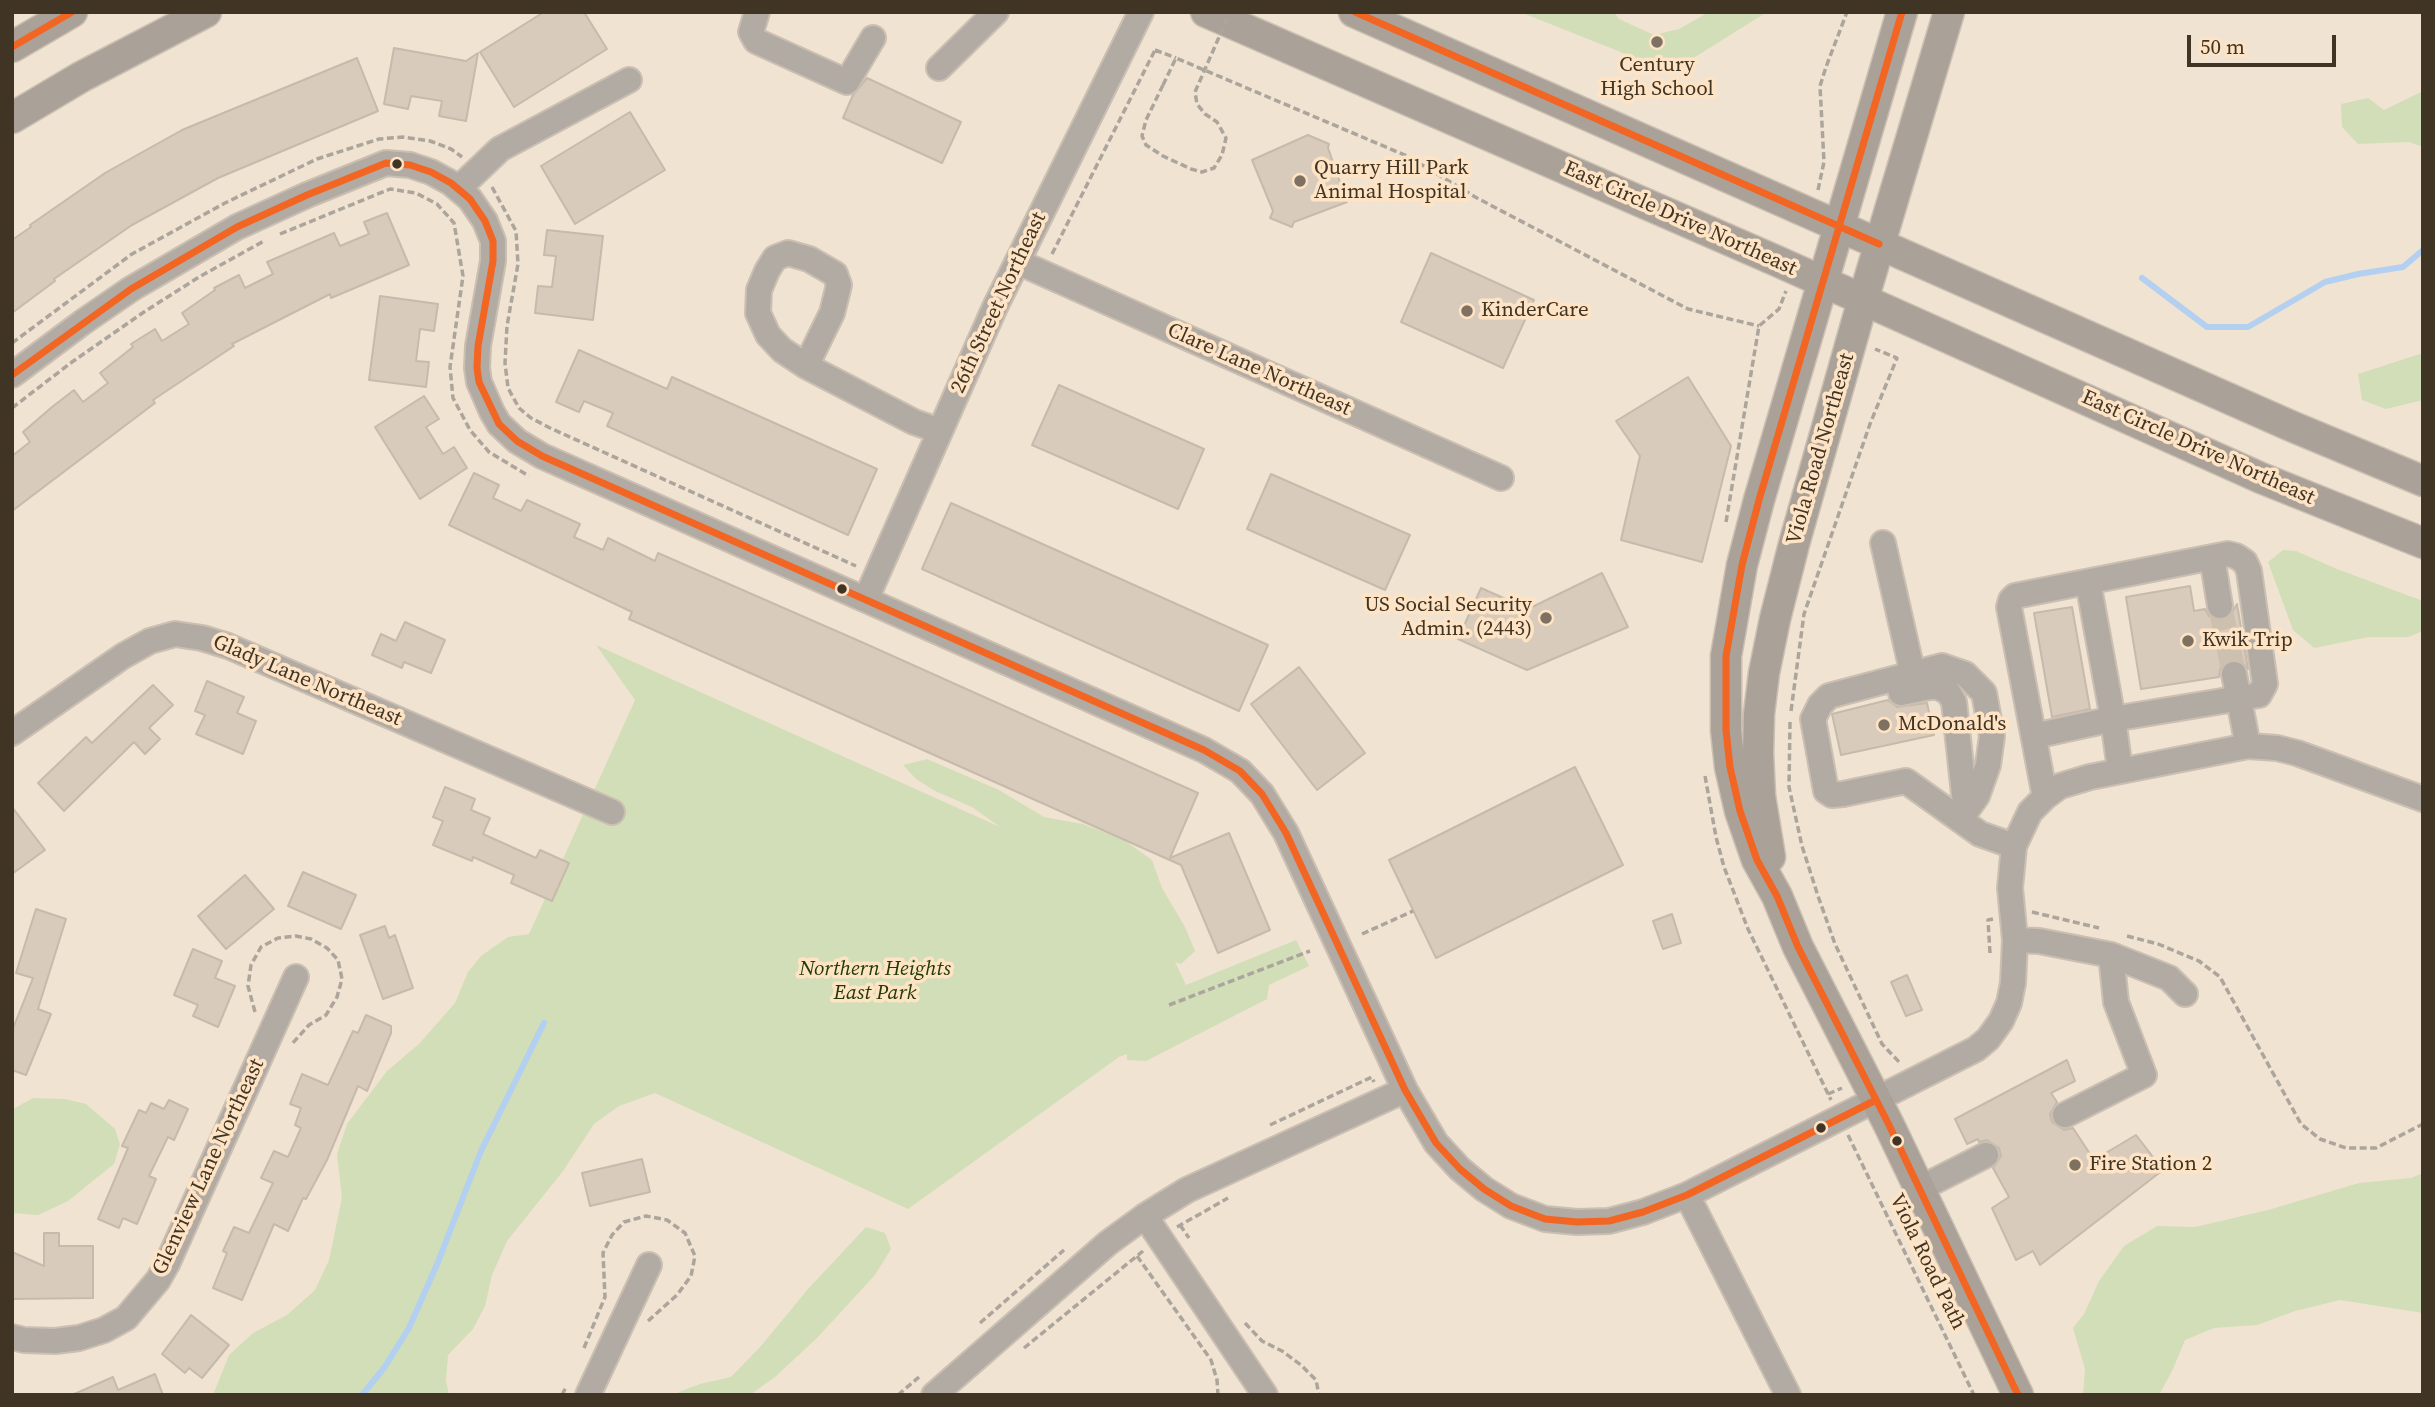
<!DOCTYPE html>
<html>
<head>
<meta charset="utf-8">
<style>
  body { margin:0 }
  #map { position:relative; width:2435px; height:1407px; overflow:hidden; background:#f1e3d2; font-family:"Source Serif 4",serif }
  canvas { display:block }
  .frame { position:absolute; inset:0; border:14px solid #403424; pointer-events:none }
  .scale { position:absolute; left:2187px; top:35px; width:149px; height:32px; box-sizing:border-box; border:4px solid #403424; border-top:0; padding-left:9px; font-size:21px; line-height:24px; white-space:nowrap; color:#403424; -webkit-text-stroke:5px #fee4c5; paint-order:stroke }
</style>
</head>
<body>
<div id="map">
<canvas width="2435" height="1407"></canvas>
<div class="frame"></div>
<div class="scale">50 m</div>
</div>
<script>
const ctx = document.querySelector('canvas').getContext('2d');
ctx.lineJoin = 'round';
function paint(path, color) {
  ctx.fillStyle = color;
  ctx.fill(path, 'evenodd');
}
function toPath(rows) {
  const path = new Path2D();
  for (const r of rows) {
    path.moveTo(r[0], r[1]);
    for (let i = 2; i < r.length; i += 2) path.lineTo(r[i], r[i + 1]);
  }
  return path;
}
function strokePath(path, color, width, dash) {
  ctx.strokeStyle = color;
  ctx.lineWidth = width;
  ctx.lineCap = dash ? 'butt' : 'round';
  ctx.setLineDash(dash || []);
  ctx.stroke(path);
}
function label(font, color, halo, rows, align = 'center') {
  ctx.font = font + ' "Source Serif 4",serif';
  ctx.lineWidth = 7;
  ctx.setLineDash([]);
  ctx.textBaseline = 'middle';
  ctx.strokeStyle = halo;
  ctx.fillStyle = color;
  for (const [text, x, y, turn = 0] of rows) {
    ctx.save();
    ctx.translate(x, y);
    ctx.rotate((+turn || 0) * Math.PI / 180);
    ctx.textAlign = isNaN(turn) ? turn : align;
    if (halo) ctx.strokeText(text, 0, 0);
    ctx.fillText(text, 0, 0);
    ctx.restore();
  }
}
paint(toPath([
  [1520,12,1614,12,1619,19,1654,35,1679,29,1709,12,1767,12,1671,72],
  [2423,91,2423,147,2409,142,2358,144,2342,127,2341,104,2368,98,2384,110],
  [2423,353,2423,400,2386,409,2362,400,2358,374],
  [2283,550,2296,551,2337,569,2423,601,2423,631,2408,637,2369,637,2314,648,2293,630,2268,562],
  [596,645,1000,827,972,807,935,791,916,779,903,765,927,759,999,790,1044,817,1083,824,1124,840,1152,860,1162,888,1185,927,1195,951,1181,964,1175,962,1186,985,1296,940,1309,966,1269,985,1267,999,1146,1061,1127,1060,1127,1054,1119,1057,908,1209,655,1093,619,1106,594,1124,563,1171,507,1241,492,1275,485,1306,473,1329,448,1355,446,1381,449,1395,213,1395,229,1355,253,1333,287,1315,315,1290,329,1260,342,1198,337,1154,347,1124,387,1071,419,1044,455,1003,468,972,481,956,508,937,529,934,635,700],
  [33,1098,65,1099,86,1104,115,1129,120,1144,114,1164,68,1201,38,1215,12,1213,12,1113,13,1109],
  [2423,1173,2423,1313,2340,1300,2295,1311,2257,1325,2214,1328,2185,1340,2173,1369,2159,1395,2083,1395,2085,1369,2073,1328,2084,1314,2099,1281,2124,1246,2157,1226,2195,1227,2268,1210,2359,1183,2411,1178],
  [866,1227,885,1233,891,1249,875,1275,816,1339,775,1377,750,1395,679,1395,679,1392,700,1384,731,1377,761,1346,808,1289]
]), '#d2deb7');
strokePath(toPath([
  [2142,278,2207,327,2248,327,2325,282,2358,274,2403,267,2423,250],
  [362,1395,384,1368,409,1328,438,1262,481,1151,544,1023]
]), '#b3d0f1', 6);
const building = toPath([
  [544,12,584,12,607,49,514,107,480,52,544,12],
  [394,48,466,61,478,53,466,121,439,116,442,101,411,96,408,109,384,104,394,48],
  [357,58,378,111,218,178,132,225,54,279,55,281,12,313,12,240,31,227,30,225,105,173,182,130,357,58],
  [867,78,961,122,942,163,843,118,853,95,867,78],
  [630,112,665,170,575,224,541,166,630,112],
  [1308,135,1329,144,1328,148,1347,202,1294,222,1292,227,1270,218,1273,211,1252,160,1308,135],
  [387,213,409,265,331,298,330,294,232,344,234,346,153,400,155,403,12,511,12,456,30,442,23,432,52,407,74,390,83,402,108,383,100,373,133,347,131,344,155,329,162,341,189,324,182,313,215,290,214,288,239,275,245,288,273,274,267,262,334,233,340,246,369,234,364,222,387,213],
  [547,230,603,236,593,320,535,313,538,286,552,287,556,256,544,255,547,230],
  [1431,253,1534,300,1503,368,1401,322,1431,253],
  [380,296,438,304,434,331,420,329,416,361,429,362,426,387,369,380,380,296],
  [579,350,667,389,672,377,877,469,848,535,607,426,613,413,584,401,579,412,556,402,579,350],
  [1688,377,1731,446,1702,562,1621,540,1640,456,1616,421,1688,377],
  [1059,385,1204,449,1178,509,1032,445,1059,385],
  [424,396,439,419,426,427,443,454,454,447,467,468,420,499,375,427,424,396],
  [474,473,499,485,493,498,521,511,527,500,580,524,574,537,603,550,608,538,655,561,658,553,866,644,1198,793,1170,858,1229,833,1270,930,1218,953,1181,865,629,619,632,612,449,525,474,473],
  [1271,474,1410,535,1385,590,1247,529,1271,474],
  [951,503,1268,645,1239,711,922,569,951,503],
  [1602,573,1628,627,1527,670,1458,639,1481,588,1528,609,1602,573],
  [2190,586,2194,611,2205,609,2209,616,2215,620,2229,618,2237,604,2248,669,2239,660,2231,660,2220,669,2219,677,2141,689,2126,597,2190,586],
  [2072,607,2090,709,2052,717,2034,613,2072,607],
  [405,622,445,640,431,673,404,662,402,668,372,655,381,634,396,641,405,622],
  [1299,667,1365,753,1317,790,1251,704,1299,667],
  [207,681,244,697,237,713,256,721,243,754,196,734,205,715,195,711,207,681],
  [153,685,173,705,149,728,160,739,145,754,134,742,64,811,38,783,86,737,92,743,153,685],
  [1888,700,1897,707,1927,703,1934,735,1841,755,1832,714,1888,700],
  [1575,767,1623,865,1436,958,1389,860,1575,767],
  [445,787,475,799,471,810,490,818,483,834,536,858,540,850,569,863,552,901,511,883,514,875,473,857,472,861,433,845,443,821,433,817,445,787],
  [12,807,45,850,12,874,12,807],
  [303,872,356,895,341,929,288,906,303,872],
  [245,875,274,909,226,949,198,916,245,875],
  [36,909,66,919,38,1009,51,1014,26,1075,12,1070,12,1031,33,978,16,973,36,909],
  [1672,914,1681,943,1663,949,1653,921,1672,914],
  [385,926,389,938,395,935,413,988,383,999,360,935,385,926],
  [193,949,222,961,215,978,235,986,218,1027,193,1016,198,1005,174,995,193,949],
  [1907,975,1922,1010,1906,1016,1891,982,1907,975],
  [366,1015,391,1026,391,1033,367,1091,358,1086,327,1160,306,1199,303,1198,288,1231,274,1224,242,1300,213,1288,227,1253,223,1251,234,1227,249,1233,273,1183,261,1178,274,1151,288,1157,301,1128,295,1125,301,1108,290,1104,302,1074,328,1085,353,1031,358,1033,366,1015],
  [2067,1060,2075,1081,2051,1093,2057,1102,2050,1114,2052,1122,2064,1130,2073,1128,2094,1160,2136,1135,2163,1170,2040,1265,2033,1251,2016,1260,1992,1208,2009,1197,1993,1168,2001,1156,1999,1148,1987,1140,1979,1142,1978,1139,1967,1144,1955,1119,2067,1060],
  [169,1100,188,1109,174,1140,168,1137,149,1176,156,1179,137,1224,123,1218,119,1228,98,1219,128,1148,122,1146,139,1110,146,1113,151,1103,164,1109,169,1100],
  [642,1159,650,1192,590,1206,582,1173,642,1159],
  [44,1233,59,1233,59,1246,93,1246,93,1298,12,1299,12,1252,44,1266,44,1233],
  [191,1315,229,1345,202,1378,189,1368,185,1373,162,1354,191,1315],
  [155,1374,163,1395,72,1395,113,1377,118,1390,155,1374]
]);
paint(building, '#d8cbbc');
strokePath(building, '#c6baab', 2);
strokePath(toPath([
  [2220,606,2234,674]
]), '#cec0af', 24, [24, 12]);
const minor = toPath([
  [757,12,751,32,756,41,847,82,873,38],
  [939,68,996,12],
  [458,189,500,149,629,80],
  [1018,262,1501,478],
  [806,366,832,313,839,285,835,274,809,259,788,253,775,258,767,271,759,290,758,313,768,335,782,350,806,366,914,422,940,431],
  [12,375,83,322,131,289,237,227,307,195,386,163,410,165,431,172,451,183,470,199,485,221,493,241,493,261,478,346,477,368,479,382,492,412,499,424,517,441,542,456,1204,750,1240,771,1262,794,1286,833,1405,1090,1436,1143,1460,1169,1484,1189,1511,1206,1545,1219,1577,1222,1609,1221,1643,1212,1687,1195,1976,1049,1988,1039,2001,1021,2009,1003,2013,983,2015,940,2010,888,2014,846,2030,812,2045,797,2060,786,2090,777,2248,746,2277,748,2297,753,2423,799],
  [1883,543,1913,675],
  [2212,557,2220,606],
  [2088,582,2113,719,2120,770],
  [866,599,995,307,1141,12],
  [2234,674,2248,746],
  [1901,693,1929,687,1939,687,1949,693,1954,702,1966,812],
  [12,733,123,656,150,641,175,634,202,638,228,646,612,812],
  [2034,736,2113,719,2259,695,2265,684,2249,571,2245,562,2236,556,2228,554,2015,596,2011,600,2009,607,2045,797],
  [1960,820,1977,796,1988,765,1992,736,1984,693,1965,674,1942,666,1829,696,1820,705,1813,719,1826,791,1832,795,1843,794,1906,781,1980,834,2014,846],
  [2015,940,2039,941,2111,955,2169,978,2185,994],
  [2065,1115,2144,1075,2116,1002,2111,955],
  [1919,1189,1986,1155],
  [1687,1195,1788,1395],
  [1145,1216,1265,1395],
  [12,1337,24,1340,55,1341,79,1338,104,1330,126,1318,158,1280,167,1264,296,977],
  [588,1395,649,1265],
  [934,1395,1108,1243,1145,1216,1187,1190,1405,1090]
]);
const major = toPath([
  [1206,12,1779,262,2261,478,2423,543],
  [1354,12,2291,426,2423,481],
  [1902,12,1759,500,1742,565,1726,656,1726,730,1730,767,1740,811,1757,860,1777,896,1798,947,1889,1125,2018,1395],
  [12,47,72,12],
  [12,118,81,77,206,12],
  [1770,857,1760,796,1758,753,1759,714,1764,673,1775,619,1794,544,1863,300,1949,12]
]);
strokePath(minor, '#cbbfb2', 28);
strokePath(major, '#cbbfb2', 33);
strokePath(toPath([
  [1155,50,1176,58],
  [1163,85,1176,58,1407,156,1477,198,1688,309,1759,326],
  [492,187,516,231,518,264,507,326,505,363,508,388,519,408,531,418,550,428,856,566],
  [1818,190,1824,162,1820,86,1826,67,1847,12],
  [280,234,390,189,416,193,437,204,454,223,463,276,450,367,453,398,470,430,489,452,529,476],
  [1052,254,1155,50],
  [12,343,132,254,225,203,317,159,379,139,403,137,430,141,451,149,462,157],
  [12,408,72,362,144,312,199,277,264,241],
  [1726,522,1759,326,1779,309,1786,291],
  [1791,711,1804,614,1870,424,1897,358,1875,349],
  [1790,722,1789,787,1802,846,1818,896,1835,944,1882,1044,1900,1063],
  [1705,776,1716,837,1724,867,1748,929,1831,1100],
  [2032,912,2099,928],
  [1362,934,1413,911],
  [2127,936,2158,944,2199,961,2220,977,2301,1124,2320,1139,2346,1148,2376,1148,2423,1124],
  [1990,953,1988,920,1993,919],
  [1169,1005,1310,951],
  [255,1012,248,986,251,965,261,947,278,938,296,936,311,939,327,948,338,960,342,979,337,997,326,1015,309,1025,291,1045],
  [1828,1094,1842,1088],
  [1270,1125,1372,1077,1374,1082],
  [1848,1135,1974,1395],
  [1180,1225,1189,1238],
  [1177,1227,1228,1198],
  [1137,1256,1211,1360,1217,1380,1218,1395],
  [980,1323,1064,1250],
  [1245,1323,1262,1341,1282,1351,1301,1365,1316,1380,1319,1395],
  [584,1348,605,1297,603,1253,612,1235,624,1222,646,1216,667,1220,685,1233,695,1256,691,1276,677,1295,648,1321],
  [1024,1348,1143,1251],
  [562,1395,566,1387],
  [898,1395,919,1377]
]), '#aca59c', 3.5, [7, 3.5]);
strokePath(minor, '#b1aba4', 24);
strokePath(major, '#aaa298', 30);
strokePath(toPath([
  [1163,85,1146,120,1142,136,1146,145,1163,156,1191,169,1202,172,1214,168,1222,155,1226,138,1217,122,1205,114,1197,104,1195,92,1230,12]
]), '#aca59c', 3.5, [7, 3.5]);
strokePath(toPath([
  [1355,12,1879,244],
  [1902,12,1759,500,1742,565,1726,656,1726,730,1730,767,1740,811,1757,860,1777,896,1798,947,1889,1125,2018,1395],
  [12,47,72,12],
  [12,375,131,289,237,227,307,195,386,163,410,165,431,172,451,183,470,199,485,221,493,241,493,261,478,346,477,368,479,382,499,424,517,441,542,456,1204,750,1240,771,1262,794,1286,833,1405,1090,1436,1143,1460,1169,1484,1189,1511,1206,1545,1219,1577,1222,1609,1221,1643,1212,1687,1195,1876,1100]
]), '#f26522', 7);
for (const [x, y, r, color] of [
  [1657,42,7,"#7e7161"],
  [397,164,6,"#403424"],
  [1300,181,7,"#7e7161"],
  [1467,311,7,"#7e7161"],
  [842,589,6,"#403424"],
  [1546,618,7,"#7e7161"],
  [2188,641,7,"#7e7161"],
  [1884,725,7,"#7e7161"],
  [1821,1128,6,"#403424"],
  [1897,1141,6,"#403424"],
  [2075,1165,7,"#7e7161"]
]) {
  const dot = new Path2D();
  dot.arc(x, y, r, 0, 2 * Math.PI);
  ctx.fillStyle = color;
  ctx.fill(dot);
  strokePath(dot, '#fee4c5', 2.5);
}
label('21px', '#403424', '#fee4c5', [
  ["Century",1657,66,"center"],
  ["High School",1657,90,"center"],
  ["Quarry Hill Park",1314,169],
  ["Animal Hospital",1314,193],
  ["KinderCare",1481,311],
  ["US Social Security",1532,606,"right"],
  ["Admin. (2443)",1532,630,"right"],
  ["Kwik Trip",2202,641],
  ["McDonald's",1898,725],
  ["Fire Station 2",2089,1165]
], 'left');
label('21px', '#403424', '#fee4c5', [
  ["East Circle Drive Northeast",1680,219,24],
  ["26th Street Northeast",999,303,-65],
  ["Clare Lane Northeast",1259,370,24],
  ["East Circle Drive Northeast",2198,448,24],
  ["Viola Road Northeast",1821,449,-74],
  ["Glady Lane Northeast",307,681,23],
  ["Glenview Lane Northeast",209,1167,-65],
  ["Viola Road Path",1927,1262,64]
]);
label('italic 21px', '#213b02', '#fee4c5', [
  ["Northern Heights",875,970],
  ["East Park",875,994]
]);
</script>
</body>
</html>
